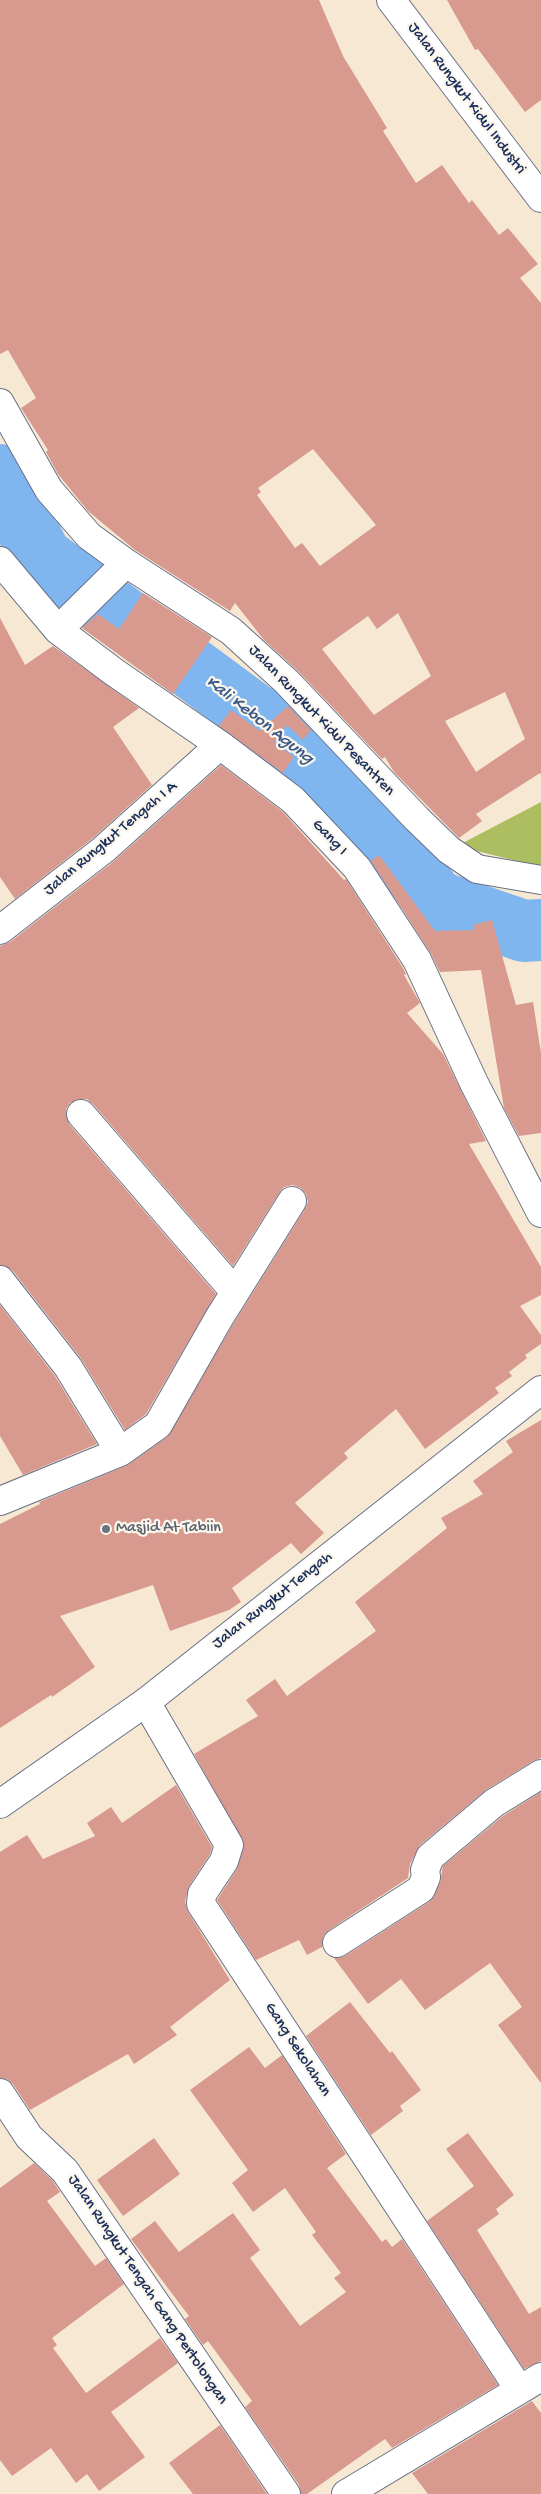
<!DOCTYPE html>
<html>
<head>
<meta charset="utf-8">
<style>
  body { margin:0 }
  canvas { display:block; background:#f6e8d2 }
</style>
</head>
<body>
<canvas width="541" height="2494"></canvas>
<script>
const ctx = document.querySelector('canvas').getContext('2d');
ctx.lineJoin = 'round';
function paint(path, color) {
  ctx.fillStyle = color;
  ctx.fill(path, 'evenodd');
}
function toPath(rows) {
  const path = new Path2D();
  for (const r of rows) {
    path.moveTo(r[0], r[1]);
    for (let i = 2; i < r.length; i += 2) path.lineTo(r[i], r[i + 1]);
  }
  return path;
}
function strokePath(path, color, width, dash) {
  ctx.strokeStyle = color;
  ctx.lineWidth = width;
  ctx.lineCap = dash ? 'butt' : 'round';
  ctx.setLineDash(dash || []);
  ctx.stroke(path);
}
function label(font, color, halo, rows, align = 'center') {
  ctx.font = font + ' "Gochi Hand",sans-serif';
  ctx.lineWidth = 4.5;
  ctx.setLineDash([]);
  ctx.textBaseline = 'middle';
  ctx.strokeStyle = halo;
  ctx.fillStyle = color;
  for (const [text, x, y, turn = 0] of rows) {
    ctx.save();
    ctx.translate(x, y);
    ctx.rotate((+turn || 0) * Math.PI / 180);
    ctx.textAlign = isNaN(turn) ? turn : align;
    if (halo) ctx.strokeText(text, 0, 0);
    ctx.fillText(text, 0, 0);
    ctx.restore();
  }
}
paint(toPath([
  [541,802,541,867,457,846]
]), '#adbe61');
strokePath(toPath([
  [0,475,41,557,270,726,361,805,436,901,524,931,541,930]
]), '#80b6ef', 62);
paint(toPath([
  [0,0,319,0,343,56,387,128,383,131,416,183,442,165,469,203,472,200,499,235,508,228,538,264,520,278,541,303,541,775,540,773,476,814,482,821,459,838,394,772,385,757,382,759,298,671,264,640,235,603,230,611,135,550,88,511,58,474,46,452,48,450,21,408,36,398,8,350,0,354],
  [313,449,376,525,320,566,302,543,295,548,257,495,261,492,258,488],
  [398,613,431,676,374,715,322,649,368,616,377,629],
  [505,692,525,739,476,772,445,721],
  [447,0,541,0,541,100,525,112,478,49,475,50],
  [143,593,212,637,173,694,82,628,98,614,119,629],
  [0,618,25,665,53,646,139,708,113,727,152,785,93,838,15,899,0,877],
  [288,706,311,730,303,740,287,725,274,742,294,757,283,773,219,726,231,710,260,731],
  [221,765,283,812,344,880,346,879,403,968,406,974,404,975,420,1003,407,1013,443,1054,486,1141,469,1144,541,1267,541,1295,520,1306,541,1335,541,1344,525,1355,527,1358,509,1372,512,1376,495,1388,499,1393,425,1449,396,1409,344,1453,348,1458,295,1503,324,1533,301,1554,291,1543,232,1588,241,1602,229,1610,170,1631,153,1585,60,1616,95,1667,52,1697,51,1695,0,1728,0,1524,40,1504,39,1502,126,1466,167,1437,232,1326,305,1209,308,1202,306,1194,301,1188,293,1185,284,1187,279,1193,233,1266,93,1104,87,1099,79,1099,70,1103,66,1109,66,1116,69,1124,216,1294,146,1414,125,1430,80,1357,12,1270,0,1265,0,946,10,942,113,862],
  [379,855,435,931,474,930,473,925,492,920,516,1005,533,1002,541,1053,541,1133,519,1136,504,1108,481,970,440,972,430,952,371,861],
  [0,1305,55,1376,97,1444,23,1475,0,1436],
  [541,1420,541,1758,533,1761,486,1790,420,1845,410,1864,408,1878,329,1930,323,1936,322,1947,307,1955,299,1940,256,1960,217,1900,237,1869,244,1843,194,1754,258,1716,246,1700,275,1679,287,1696,376,1631,355,1602,447,1528,441,1518,483,1494,473,1481,513,1452,506,1441],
  [176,1785,212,1847,210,1854,189,1886,185,1902,188,1912,230,1980,170,2027,177,2035,134,2064,128,2054,30,2110,13,2084,7,2079,0,2078,0,1852,27,1835,43,1859,95,1836,87,1823,111,1807,122,1823],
  [541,1792,541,2083,498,2025,522,2007,490,1963,425,2010,401,1979,368,2004,334,1958,345,1956,429,1902,440,1883,443,1866,503,1816],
  [350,2002,390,2053,392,2051,421,2090,400,2106,403,2111,371,2135,306,2036],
  [249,2047,265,2068,282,2055,346,2154,327,2168,382,2242,386,2239,392,2247,402,2239,498,2385,392,2448,385,2439,307,2494,301,2494,299,2485,245,2407,252,2401,208,2341,203,2345,185,2319,189,2316,131,2239,155,2221,179,2252,233,2213,260,2250,250,2258,300,2326,346,2292,334,2278,341,2273,312,2235,316,2232,285,2188,253,2212,232,2183,248,2170,190,2090],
  [468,2133,514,2195,496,2209,499,2214,477,2230,529,2314,541,2307,541,2361,524,2369,427,2221,474,2186,446,2149],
  [154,2138,180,2174,123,2216,97,2180],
  [34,2163,53,2181,60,2192,47,2201,95,2266,106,2258,124,2284,52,2338,57,2345,53,2348,86,2393,160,2338,178,2363,111,2412,145,2457,99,2491,87,2474,76,2483,51,2448,12,2476,0,2460,0,2188],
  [532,2401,541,2413,541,2494,428,2494,412,2473],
  [220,2425,267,2494,193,2494,169,2463]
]), '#d8998f');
const minor = toPath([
  [0,403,49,490,89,536,126,563,231,631,287,682,417,819,449,850,477,869,541,880],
  [0,561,58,630,114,672,220,745,293,800,357,868,417,960,474,1083,541,1213],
  [58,630,126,563],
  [0,930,103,850,220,745],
  [81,1114,235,1292],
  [0,1280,68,1367,120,1452],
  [0,1501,120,1452,158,1425,219,1318,292,1201],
  [146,1702,229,1845,224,1861,202,1894,201,1904,519,2389],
  [337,1943,421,1889,426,1877,425,1870,430,1857,494,1803,541,1774],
  [0,2093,29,2137,65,2171,286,2494],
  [346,2494,541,2377]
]);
const major = toPath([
  [391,0,541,198],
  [0,1804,146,1702,541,1390]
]);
strokePath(minor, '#687087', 30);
strokePath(major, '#687087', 30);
strokePath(minor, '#fff', 28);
strokePath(major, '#fff', 28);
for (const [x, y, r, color] of [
  [106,1529,5,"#6b7280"]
]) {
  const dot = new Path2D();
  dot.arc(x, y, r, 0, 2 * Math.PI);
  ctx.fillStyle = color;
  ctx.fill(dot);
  strokePath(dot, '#fbf7ec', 2);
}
label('16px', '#1b2f5e', '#fbf7ec', [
  ["Jalan Rungkut Kidul Industri",466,99,53],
  ["Jalan Rungkut Kidul Pesantren",321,721,46],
  ["Gang I",329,838,46],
  ["Jalan Rungkut Tengah I A",111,839,-40],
  ["Jalan Rungkut Tengah",273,1601,-38],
  ["Gang Sekolahan",297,2050,57],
  ["Jalan Rungkut Tengah Gang Pertolongan",147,2290,56]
]);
label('16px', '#5b616d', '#fbf7ec', [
  ["Masjid At Tabiin",116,1529]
], 'left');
label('italic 18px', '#39588a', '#fbf7ec', [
  ["Kali Kebon Agung",259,721,38]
]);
</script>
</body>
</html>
